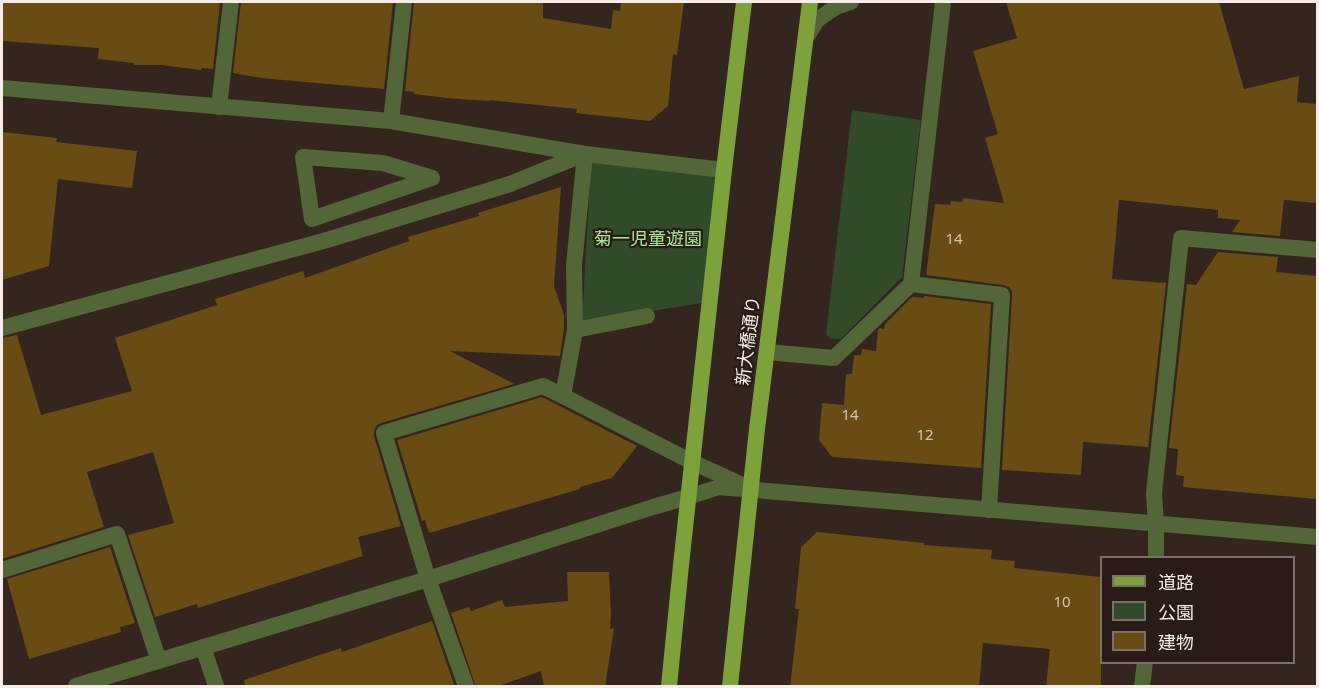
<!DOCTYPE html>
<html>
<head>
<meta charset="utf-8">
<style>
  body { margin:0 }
  #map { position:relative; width:1319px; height:688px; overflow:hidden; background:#34251f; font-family:"Noto Sans","Noto Sans JP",sans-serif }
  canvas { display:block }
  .frame { position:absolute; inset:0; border:3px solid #f6ece8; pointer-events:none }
  .legend { position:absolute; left:1100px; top:556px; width:195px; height:108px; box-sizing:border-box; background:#291b16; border:2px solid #7b6f6a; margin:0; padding:8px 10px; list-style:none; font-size:18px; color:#f6ece8 }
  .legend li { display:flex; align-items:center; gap:12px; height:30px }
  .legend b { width:30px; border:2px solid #7b6f6a }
</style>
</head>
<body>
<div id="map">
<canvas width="1319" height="688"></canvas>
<div class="frame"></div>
<ul class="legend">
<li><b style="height:8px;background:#7da23c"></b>道路</li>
<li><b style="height:16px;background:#314a2a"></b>公園</li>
<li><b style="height:16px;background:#694c14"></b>建物</li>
</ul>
</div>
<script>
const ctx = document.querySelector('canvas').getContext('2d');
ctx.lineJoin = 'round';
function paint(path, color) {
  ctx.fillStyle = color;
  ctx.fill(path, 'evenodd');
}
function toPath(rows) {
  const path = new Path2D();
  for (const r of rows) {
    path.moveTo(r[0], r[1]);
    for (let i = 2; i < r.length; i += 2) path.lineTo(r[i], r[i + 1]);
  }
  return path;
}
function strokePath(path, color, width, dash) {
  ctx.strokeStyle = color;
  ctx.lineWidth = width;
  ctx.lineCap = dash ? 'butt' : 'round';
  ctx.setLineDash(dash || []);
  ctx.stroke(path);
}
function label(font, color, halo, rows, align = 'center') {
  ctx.font = font + ' "Noto Sans","Noto Sans JP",sans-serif';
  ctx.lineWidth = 4.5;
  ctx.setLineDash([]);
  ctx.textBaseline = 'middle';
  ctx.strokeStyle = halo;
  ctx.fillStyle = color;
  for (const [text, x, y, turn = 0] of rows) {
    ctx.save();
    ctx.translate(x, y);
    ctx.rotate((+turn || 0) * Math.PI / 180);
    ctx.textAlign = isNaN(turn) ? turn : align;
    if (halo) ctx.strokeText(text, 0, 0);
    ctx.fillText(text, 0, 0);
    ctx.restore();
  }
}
paint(toPath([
  [852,110,921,120,902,277,841,339,831,339,826,334],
  [591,162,716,176,702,303,582,322]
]), '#314a2a');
paint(toPath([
  [2,2,220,2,213,69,202,68,201,70,161,65,134,65,134,63,98,59,99,48,2,41],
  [241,2,393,2,384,89,261,78,233,73],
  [414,2,543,2,543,18,611,29,613,10,620,11,621,2,684,2,677,55,673,54,668,106,650,121,576,113,577,109,489,100,489,101,446,98,414,94,414,92,405,91],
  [1006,2,1219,2,1244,89,1299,76,1297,102,1317,104,1317,203,1284,200,1280,236,1232,232,1240,220,1218,218,1218,210,1119,200,1112,279,1166,283,1148,447,1083,442,1081,475,1002,470,1012,296,1012,291,1009,287,1003,285,926,275,935,204,950,205,951,201,962,202,963,198,1004,203,985,138,998,134,973,51,1017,38],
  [2,132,57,138,56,142,137,151,132,188,58,179,49,266,2,280],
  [561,187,554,286,564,315,564,329,560,356,450,351,514,384,381,423,376,426,374,431,374,436,401,526,358,537,363,556,198,608,197,604,155,617,128,535,174,523,153,452,87,472,104,527,2,559,2,338,17,335,41,415,132,391,115,338,217,305,215,299,303,271,305,278,409,241,408,237,479,216,478,213],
  [1218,252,1278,257,1276,272,1317,276,1317,499,1183,487,1184,476,1176,475,1178,449,1169,448,1187,284,1196,285],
  [924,296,991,304,981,468,832,457,819,440,822,403,844,405,846,374,852,374,854,355,861,355,862,349,876,351,878,330,880,328,884,329,885,324,912,297,924,298],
  [542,397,637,446,612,478,580,487,580,489,429,533,425,520,422,521,397,440],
  [817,532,924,543,924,545,992,550,991,559,1015,561,1014,568,1101,577,1101,687,1046,687,1050,649,983,643,979,687,790,687,799,609,795,609,801,547],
  [110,547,135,623,120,627,121,632,29,659,7,579],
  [567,572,609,572,611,614,610,629,614,628,605,687,544,687,541,671,496,687,476,687,451,613,469,607,471,611,502,600,505,607,568,601],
  [432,621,455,687,245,687,244,680,341,648,342,652]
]), '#694c14');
strokePath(toPath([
  [219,107,231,2],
  [585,154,574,265,575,330,563,396,692,462,749,488],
  [911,284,1002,295,989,510],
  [575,330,647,316],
  [767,352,834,358,911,284,943,2],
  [2,570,117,534,159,661],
  [203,647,216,686],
  [466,686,428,579,384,433,543,386,563,396]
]), '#536638', 16);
strokePath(toPath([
  [303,157,383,163,432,178,312,219,303,157]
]), '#536638', 16);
strokePath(toPath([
  [807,36,817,20,836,7,851,2],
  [2,88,391,121,585,154,724,170],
  [391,121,404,2],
  [2,328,327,240,510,184,584,154],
  [1156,558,1156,524,1154,493,1181,238,1318,250],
  [76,686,428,579,653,507,688,497],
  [1142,686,1145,662]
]), '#536638', 16);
strokePath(toPath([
  [688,497,719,487,1318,537]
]), '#536638', 16);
strokePath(toPath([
  [669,686,681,565,724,170,744,2],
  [730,686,757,429,810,2]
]), '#7da23c', 16);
label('15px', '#d3c4b3', null, [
  ["14",954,240],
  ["14",850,416],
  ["12",925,436],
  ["10",1062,603]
]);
label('18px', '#a9ea96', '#291b16', [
  ["菊一児童遊園",648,240]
]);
label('18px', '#f6ece8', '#291b16', [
  ["新大橋通り",749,341,-83]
]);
</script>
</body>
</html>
